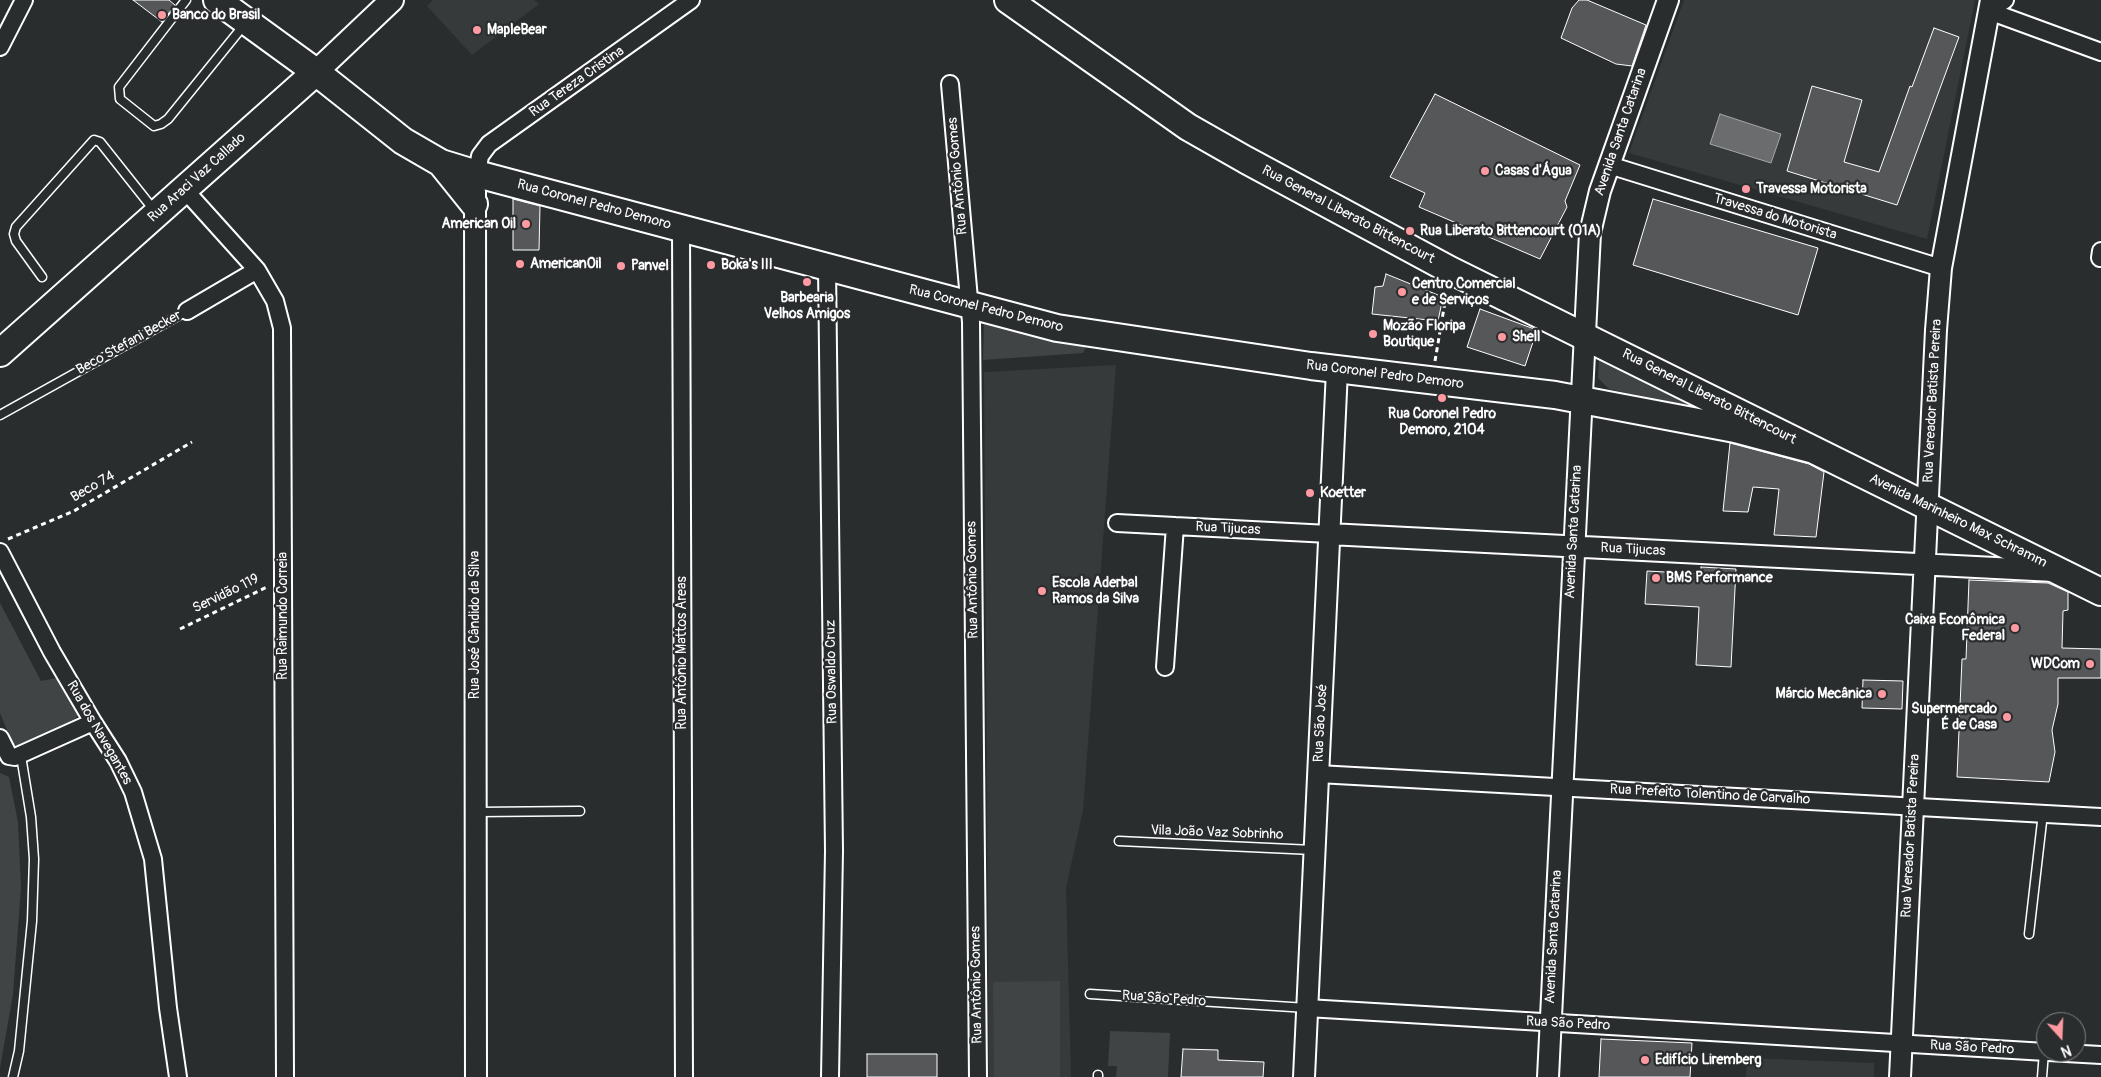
<!DOCTYPE html>
<html>
<head>
<meta charset="utf-8">
<style>
  body { margin:0 }
  #map { position:relative; width:2101px; height:1077px; overflow:hidden; background:#2a2d2e; font-family:Pangolin,sans-serif }
  canvas { display:block }
  .north { position:absolute; left:2036px; top:1012px; width:50px; height:50px; box-sizing:border-box; background:#2a2d2e; border:1px solid #7f8182; border-radius:50%; rotate:160deg; font-size:14px; font-weight:700; line-height:20px; text-align:center; color:#fff }
  .north::after { content:''; display:block; margin:auto; width:18px; height:22px; background:#ff9aa2; clip-path:polygon(50% 0,100% 100%,50% 72%,0 100%) }
</style>
</head>
<body>
<div id="map">
<canvas width="2101" height="1077"></canvas>
<div class="north">N</div>
</div>
<script>
const ctx = document.querySelector('canvas').getContext('2d');
ctx.lineJoin = 'round';
function paint(path, color) {
  ctx.fillStyle = color;
  ctx.fill(path, 'evenodd');
}
function toPath(rows) {
  const path = new Path2D();
  for (const r of rows) {
    path.moveTo(r[0], r[1]);
    for (let i = 2; i < r.length; i += 2) path.lineTo(r[i], r[i + 1]);
  }
  return path;
}
function strokePath(path, color, width, dash) {
  ctx.strokeStyle = color;
  ctx.lineWidth = width;
  ctx.lineCap = dash ? 'butt' : 'round';
  ctx.setLineDash(dash || []);
  ctx.stroke(path);
}
function label(font, color, halo, rows, align = 'center') {
  ctx.font = font + ' Pangolin,sans-serif';
  ctx.lineWidth = 4.5;
  ctx.setLineDash([]);
  ctx.textBaseline = 'middle';
  ctx.strokeStyle = halo;
  ctx.fillStyle = color;
  for (const [text, x, y, turn = 0] of rows) {
    ctx.save();
    ctx.translate(x, y);
    ctx.rotate((+turn || 0) * Math.PI / 180);
    ctx.textAlign = isNaN(turn) ? turn : align;
    if (halo) ctx.strokeText(text, 0, 0);
    ctx.fillText(text, 0, 0);
    ctx.restore();
  }
}
paint(toPath([
  [433,0,534,0,539,4,472,55,427,6],
  [1684,0,1975,0,1927,239,1629,153],
  [1116,365,1083,810,1066,888,1071,1077,989,1077,984,372],
  [1747,1058,1874,1063,1874,1077,1746,1077]
]), '#373a3b');
paint(toPath([
  [984,320,1084,341,1086,347,1083,353,983,360],
  [1604,354,1689,403,1682,405,1609,389,1598,378,1599,360],
  [0,603,41,681,56,678,78,710,78,715,73,722,14,747,0,713],
  [0,773,9,777,18,822,21,888,13,994,0,1068],
  [1060,981,1060,1077,994,1077,993,982],
  [1110,1031,1170,1033,1168,1077,1116,1077,1117,1066,1108,1066]
]), '#414445');
const water = toPath([
  [1720,114,1781,134,1771,163,1710,144,1720,114]
]);
paint(water, '#6a6c6d');
strokePath(water, '#a6a7a7', 1);
const building = toPath([
  [133,0,169,0,175,5,162,22,133,0],
  [1579,0,1587,0,1646,25,1632,66,1616,64,1561,38,1572,8,1579,0],
  [1934,28,1959,37,1897,205,1787,171,1812,86,1862,100,1844,162,1879,172,1910,86,1912,87,1934,28],
  [1435,94,1580,165,1565,201,1567,207,1540,259,1419,207,1425,193,1390,177,1435,94],
  [513,199,540,206,539,250,513,250,513,199],
  [1653,199,1818,248,1798,315,1633,265,1653,199],
  [1386,274,1443,297,1438,321,1372,314,1375,287,1383,286,1386,274],
  [1480,309,1537,330,1525,366,1467,347,1480,309],
  [1730,443,1809,464,1824,472,1816,537,1774,535,1779,489,1753,487,1748,512,1723,511,1730,443],
  [1701,567,1736,569,1731,667,1696,665,1699,607,1645,604,1647,571,1701,574,1701,567],
  [1969,580,2048,583,2068,592,2068,610,2063,611,2062,648,2101,649,2101,678,2058,678,2058,704,2052,730,2055,752,2049,782,1957,777,1962,659,1966,659,1969,580],
  [1863,680,1903,681,1902,709,1862,708,1863,680],
  [1601,1039,1692,1043,1690,1077,1599,1077,1601,1039],
  [1183,1049,1218,1050,1218,1060,1264,1062,1263,1077,1181,1077,1183,1049],
  [867,1054,937,1054,937,1077,867,1077,867,1054]
]);
paint(building, '#555758');
strokePath(building, '#fff', 1);
const service = toPath([
  [186,0,119,87,120,99,154,126,161,124,168,119,244,25],
  [42,277,16,241,14,234,16,227,94,140,100,142,154,210],
  [0,415,187,311],
  [477,812,580,811],
  [1119,841,1313,850],
  [2029,934,2043,813],
  [1090,994,1307,1008],
  [13,1077,19,1051,32,921,34,859,31,817,21,756],
  [1098,1077,1098,1075],
  [2042,1077,2044,1052]
]);
const minor = toPath([
  [1989,11,2101,52],
  [1989,11,2005,0],
  [0,47,24,0],
  [950,84,971,322,978,1077],
  [1609,165,1941,268],
  [477,174,480,156,489,144,691,0],
  [184,189,257,270,275,301,282,328,285,1077],
  [681,228,684,1077],
  [2100,258,2101,251],
  [827,267,834,851,830,1077],
  [187,311,257,270],
  [1117,523,1329,534],
  [0,552,52,652,93,722,118,761,133,792,153,859,168,1008,178,1077],
  [1165,667,1175,526],
  [0,738,9,756,15,757,93,722],
  [1318,774,2101,817],
  [1307,1008,2046,1052],
  [2048,1052,2101,1055]
]);
const tertiary = toPath([
  [475,191,476,1077],
  [1329,534,2054,571],
  [1304,1077,1337,370],
  [1548,1077,1590,233,1600,191,1668,0],
  [1900,1077,1936,330,1941,268,1991,0]
]);
const secondary = toPath([
  [316,72,392,0]
]);
const primary = toPath([
  [217,0,316,72,403,141,441,163,477,174,1057,328,1311,366,1555,395,1735,429,1814,450],
  [1008,0,1188,127,1246,160,1450,270,2101,592],
  [441,163,474,204],
  [0,353,316,72]
]);
strokePath(service, '#fff', 11);
strokePath(minor, '#fff', 20);
strokePath(tertiary, '#fff', 24);
strokePath(secondary, '#fff', 26);
strokePath(primary, '#fff', 30);
strokePath(toPath([
  [1435,361,1447,290],
  [8,539,74,511,192,442],
  [180,629,267,587]
]), '#fff', 3, [5, 4]);
strokePath(service, '#2a2d2e', 8);
strokePath(minor, '#2a2d2e', 16);
strokePath(tertiary, '#2a2d2e', 20);
strokePath(secondary, '#2a2d2e', 22);
strokePath(primary, '#2a2d2e', 26);
for (const [x, y, r, color] of [
  [162,15,5,"#ff9aa2"],
  [477,30,5,"#ff9aa2"],
  [1485,171,5,"#ff9aa2"],
  [1746,189,5,"#ff9aa2"],
  [526,224,5,"#ff9aa2"],
  [1410,231,5,"#ff9aa2"],
  [520,264,5,"#ff9aa2"],
  [711,265,5,"#ff9aa2"],
  [621,266,5,"#ff9aa2"],
  [807,282,5,"#ff9aa2"],
  [1402,292,5,"#ff9aa2"],
  [1373,334,5,"#ff9aa2"],
  [1502,337,5,"#ff9aa2"],
  [1442,398,5,"#ff9aa2"],
  [1310,493,5,"#ff9aa2"],
  [1656,578,5,"#ff9aa2"],
  [1042,591,5,"#ff9aa2"],
  [2015,628,5,"#ff9aa2"],
  [2090,664,5,"#ff9aa2"],
  [1882,694,5,"#ff9aa2"],
  [2007,717,5,"#ff9aa2"],
  [1645,1060,5,"#ff9aa2"]
]) {
  const dot = new Path2D();
  dot.arc(x, y, r, 0, 2 * Math.PI);
  ctx.fillStyle = color;
  ctx.fill(dot);
  strokePath(dot, '#2a2d2e', 2);
}
label('bold 14px', '#fff', '#2a2d2e', [
  ["Banco do Brasil",172,15],
  ["MapleBear",487,30],
  ["Casas d'Água",1495,171],
  ["Travessa Motorista",1756,189],
  ["American Oil",516,224,"right"],
  ["Rua Liberato Bittencourt (01A)",1420,231],
  ["AmericanOil",530,264],
  ["Boka's III",721,265],
  ["Panvel",631,266],
  ["Centro Comercial",1412,284],
  ["e de Serviços",1412,300],
  ["Barbearia",807,298,"center"],
  ["Velhos Amigos",807,314,"center"],
  ["Mozão Floripa",1383,326],
  ["Boutique",1383,342],
  ["Shell",1512,337],
  ["Rua Coronel Pedro",1442,414,"center"],
  ["Demoro, 2104",1442,430,"center"],
  ["Koetter",1320,493],
  ["BMS Performance",1666,578],
  ["Escola Aderbal",1052,583],
  ["Ramos da Silva",1052,599],
  ["Caixa Econômica",2005,620,"right"],
  ["Federal",2005,636,"right"],
  ["WDCom",2080,664,"right"],
  ["Márcio Mecânica",1872,694,"right"],
  ["Supermercado",1997,709,"right"],
  ["É de Casa",1997,725,"right"],
  ["Edifício Liremberg",1655,1060]
], 'left');
label('14px', '#fff', '#2a2d2e', [
  ["Rua Tereza Cristina",577,82,-35],
  ["Avenida Santa Catarina",1621,132,-71],
  ["Rua Antônio Gomes",958,176,-95],
  ["Rua Araci Vaz Callado",197,178,-42],
  ["Rua Coronel Pedro Demoro",594,205,15],
  ["Rua General Liberato Bittencourt",1348,215,28],
  ["Travessa do Motorista",1775,217,17],
  ["Rua Coronel Pedro Demoro",986,309,14],
  ["Beco Stefani Becker",129,343,-29],
  ["Rua Coronel Pedro Demoro",1385,375,7],
  ["Rua General Liberato Bittencourt",1709,397,27],
  ["Rua Vereador Batista Pereira",1933,401,-87],
  ["Beco 74",93,487,-30],
  ["Avenida Marinheiro Max Schramm",1958,521,26],
  ["Rua Tijucas",1228,529,3],
  ["Avenida Santa Catarina",1574,532,-87],
  ["Rua Tijucas",1633,550,3],
  ["Rua Antônio Gomes",973,580,-91],
  ["Servidão 119",226,594,-26],
  ["Rua Raimundo Correia",283,616,-90],
  ["Rua José Cândido da Silva",475,625,-90],
  ["Rua Antônio Mattos Areas",682,653,-90],
  ["Rua Oswaldo Cruz",832,672,-91],
  ["Rua São José",1321,723,-87],
  ["Rua dos Navegantes",99,733,60],
  ["Rua Prefeito Tolentino de Carvalho",1710,795,3],
  ["Vila João Vaz Sobrinho",1217,833,2],
  ["Rua Vereador Batista Pereira",1911,836,-87],
  ["Avenida Santa Catarina",1554,937,-87],
  ["Rua Antônio Gomes",977,985,-91],
  ["Rua São Pedro",1164,999,4],
  ["Rua São Pedro",1568,1024,3],
  ["Rua São Pedro",1972,1048,3]
]);
</script>
</body>
</html>
